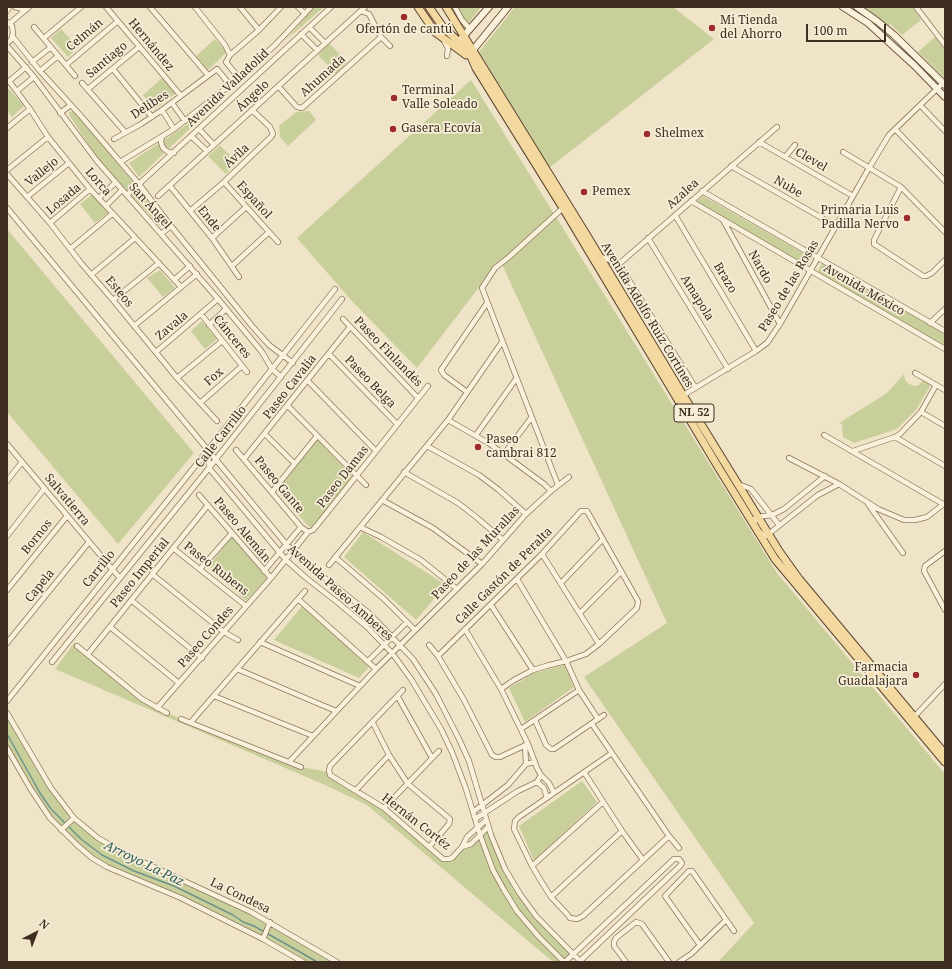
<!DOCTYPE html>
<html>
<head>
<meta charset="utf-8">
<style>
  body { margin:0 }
  #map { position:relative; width:952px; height:969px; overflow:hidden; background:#f0e4c8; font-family:"Noto Serif",serif }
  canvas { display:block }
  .frame { position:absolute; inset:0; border:8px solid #3d2e20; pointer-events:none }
  .north { position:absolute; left:16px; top:913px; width:40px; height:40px; -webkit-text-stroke:3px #f7eed8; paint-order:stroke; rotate:42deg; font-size:11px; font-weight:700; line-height:16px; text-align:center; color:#3d2e20 }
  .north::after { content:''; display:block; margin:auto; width:14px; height:18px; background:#3d2e20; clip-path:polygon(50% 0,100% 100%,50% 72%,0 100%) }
  .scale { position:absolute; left:806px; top:24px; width:80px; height:18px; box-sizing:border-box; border:2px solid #3d2e20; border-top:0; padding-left:5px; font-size:12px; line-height:14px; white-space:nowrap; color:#3d2e20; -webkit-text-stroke:3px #f7eed8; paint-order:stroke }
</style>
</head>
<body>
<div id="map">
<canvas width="952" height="969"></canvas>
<div class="frame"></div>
<div class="north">N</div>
<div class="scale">100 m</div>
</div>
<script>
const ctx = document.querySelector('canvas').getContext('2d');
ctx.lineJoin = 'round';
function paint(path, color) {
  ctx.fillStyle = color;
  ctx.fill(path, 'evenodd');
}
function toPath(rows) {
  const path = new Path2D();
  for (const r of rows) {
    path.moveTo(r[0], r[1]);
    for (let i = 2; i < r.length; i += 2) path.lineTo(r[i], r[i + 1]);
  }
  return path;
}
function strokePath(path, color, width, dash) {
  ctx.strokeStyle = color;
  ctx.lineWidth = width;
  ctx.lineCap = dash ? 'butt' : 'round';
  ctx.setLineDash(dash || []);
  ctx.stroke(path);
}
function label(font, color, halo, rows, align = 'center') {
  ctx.font = font + ' "Noto Serif",serif';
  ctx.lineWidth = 3.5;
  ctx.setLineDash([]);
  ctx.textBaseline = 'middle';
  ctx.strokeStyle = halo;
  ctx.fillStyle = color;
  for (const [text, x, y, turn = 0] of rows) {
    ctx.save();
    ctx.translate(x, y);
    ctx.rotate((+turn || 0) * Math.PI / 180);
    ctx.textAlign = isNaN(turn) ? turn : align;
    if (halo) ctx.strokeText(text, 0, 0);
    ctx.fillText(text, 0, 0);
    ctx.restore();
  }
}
paint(toPath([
  [314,7,324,7,286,40],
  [451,7,481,7,464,29],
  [515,7,673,7,714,39,549,168,479,52],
  [860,7,913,7,921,20,902,35,890,24,887,27],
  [61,29,78,47,68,57,51,38],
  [935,37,945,51,945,79,918,52],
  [215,39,227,52,208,70,196,56],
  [329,43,347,62,336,74,318,55],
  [163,77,176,93,154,110,143,95],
  [471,80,777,573,945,774,945,962,718,962,754,923,584,677,667,623,500,260,417,368,351,300,297,238],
  [9,89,24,106,12,117,7,110,7,91],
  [218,102,139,177,129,163,182,128],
  [74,111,165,221,163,225,160,226,101,163,69,115,69,112],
  [309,111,316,120,288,146,280,137,279,126,296,112],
  [220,145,237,163,226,174,208,156],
  [93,194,108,213,95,223,80,204],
  [703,196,812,258,807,267,695,203],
  [7,229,194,453,118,544,7,412],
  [822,263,945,333,945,346,817,273],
  [160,270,175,288,163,297,147,278],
  [202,321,217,339,205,349,191,331],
  [904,374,905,380,909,384,915,386,919,385,923,380,932,383,916,410,897,429,854,443,843,437,842,424,839,423,887,393],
  [317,439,353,477,311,529,275,489],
  [363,532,446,585,416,620,344,557],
  [232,536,267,578,246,601,208,567],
  [303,605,369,667,359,678,274,640],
  [74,643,151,705,181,719,301,767,329,772,384,808,446,860,462,847,471,844,488,827,497,851,520,895,536,916,573,954,565,962,553,962,367,805,325,785,55,669],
  [565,665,574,687,525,722,509,688,534,673],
  [7,713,51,788,74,818,98,838,128,855,219,896,337,962,303,962,232,923,107,867,92,858,50,818,7,748],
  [582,781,597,802,534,861,519,826]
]), '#c9cf9b');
strokePath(toPath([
  [7,734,40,793,51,809,81,839,102,855,134,871,174,886,233,915,243,922,254,926,300,952,317,962]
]), '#6f938a', 1.5);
const street = toPath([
  [15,7,26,10],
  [106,7,181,96],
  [150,7,208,75],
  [195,7,225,45,230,55],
  [240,7,259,30],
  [298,7,305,14],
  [455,7,462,20,470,29],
  [916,7,945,45],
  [7,11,9,7],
  [361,11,369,14,381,37,390,46],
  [7,22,12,26,13,33,11,40,7,43],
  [9,24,29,7],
  [34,27,75,76],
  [309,27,325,43],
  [301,34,317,50],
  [13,37,40,71,81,116,139,184,171,226,252,326,269,345,293,363],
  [44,38,81,7],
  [444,41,448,48,447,56],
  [7,46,34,77,97,161,218,299,262,352,272,369,281,377],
  [32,62,51,47],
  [66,65,118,21],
  [113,69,152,117],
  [40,71,58,56],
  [239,78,226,62,230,55,259,30,281,7],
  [9,81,30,109,48,137,90,189,181,287],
  [8,82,26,67],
  [82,83,125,132],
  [278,86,297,107,302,108,381,37],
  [88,89,139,47],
  [17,91,34,77],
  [172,103,185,121],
  [920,105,945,131],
  [162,110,174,129],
  [60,113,71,105],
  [7,128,30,109],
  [199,129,214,145],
  [895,129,945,181],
  [162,136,161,142,163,148,168,152,174,153],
  [191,136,207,151],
  [114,139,141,124,162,110,217,69,230,85],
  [759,142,853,196],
  [843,152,901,187,945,232],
  [785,157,795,145],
  [120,162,174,129,239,78,275,45,311,7],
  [731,166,836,226],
  [7,170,48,137],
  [7,174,50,223,81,263,113,300,177,378,217,421],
  [224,182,278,242],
  [170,186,212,238,239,277],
  [901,187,874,240,874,244,923,276,926,276,932,273,945,260],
  [702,191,945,331],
  [127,195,331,7],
  [158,196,365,7],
  [27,197,69,163],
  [99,198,115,183],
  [691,201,945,349],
  [106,206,122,190],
  [7,208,286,544,306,563,369,613,413,659,436,694,459,739,469,761,491,835,505,869,520,894,536,916,581,962],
  [190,211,224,182,271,137,273,134,270,127,252,110],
  [675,215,756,351],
  [723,220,780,324],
  [50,223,90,189],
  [161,234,171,226],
  [212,238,246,207],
  [648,238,728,369],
  [70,249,112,214],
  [599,256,619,264,777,127],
  [619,264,695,387],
  [232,266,269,232],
  [91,275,135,238],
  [174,280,190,266],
  [113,300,159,263],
  [201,314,247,372],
  [343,319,418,398],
  [930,323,945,309],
  [209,325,226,309],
  [134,326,197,274],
  [156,352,218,299],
  [329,354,397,424],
  [915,373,945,390],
  [177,378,222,341],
  [308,381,376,451],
  [467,392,444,375,441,370,487,303],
  [682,396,756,351,767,343,780,324,869,168,889,135,943,83],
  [200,403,242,366],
  [288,406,366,485],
  [921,412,945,426],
  [448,420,490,444,544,484,551,491],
  [265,434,294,463],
  [476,435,516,379],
  [824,435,943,504],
  [895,437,945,466],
  [7,444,112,569,120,578],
  [427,446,479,475,499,490,526,514],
  [208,450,209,468,286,560,305,577,337,602,367,627,392,653,411,679,441,729,452,752,466,789,480,835,493,870,504,890,517,911,539,937,564,962],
  [236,450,301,527,308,532],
  [853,451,895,437,900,434,921,412,936,385],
  [504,454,531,418],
  [789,458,839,484,878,509,904,520,915,520,927,517,945,503],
  [244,459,350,327],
  [404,472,458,503,476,517,503,540],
  [7,481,22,462],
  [738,484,751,489,779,525],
  [558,485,482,288,495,268,509,257,564,207],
  [272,492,317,436],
  [199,495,271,578],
  [382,500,433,528,482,564],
  [868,504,903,553],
  [754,525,755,519,757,517,772,515,784,509,825,476],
  [360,527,381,537,421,560,457,589],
  [761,533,764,536,766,536,818,495,839,484],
  [7,536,44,489],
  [173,548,246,606],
  [945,551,925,566,924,571,945,610],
  [542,554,599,644],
  [335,557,384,599,415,630],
  [329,565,448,420,502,342],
  [200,569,232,533],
  [264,571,301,527],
  [152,574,224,632,238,640],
  [517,579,566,661,579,690,598,719],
  [561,583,603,539],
  [7,590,67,516],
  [298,599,376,669],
  [131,600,202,658],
  [491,605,533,670],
  [580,613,621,572],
  [110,627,179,683],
  [465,629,501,689,528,744,537,768,541,775,549,783,554,793],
  [260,642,360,686],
  [7,643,89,542],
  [429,645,438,656,464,700,492,755,496,757,500,757,528,744],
  [77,646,142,699,167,713],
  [88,654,208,505],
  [438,656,542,554,581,511,587,511,638,601,637,608,599,644,586,654,566,661,546,666,533,670,514,680,501,689],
  [368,661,407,622],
  [52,662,209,468,342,299],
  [237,669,336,711],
  [403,690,330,766,329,770,330,775,384,808,443,859,449,859,452,858,462,847,471,844,488,827],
  [214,696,313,736],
  [398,697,432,758],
  [7,701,208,450,335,289],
  [157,708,271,578,308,532,313,530,318,524,428,386],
  [7,713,51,788,74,818,98,838,128,855,251,912,337,962],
  [914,717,945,684],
  [181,719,301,767],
  [535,720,546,745,551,749,554,749,604,715],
  [191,722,305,591],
  [373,723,389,755,408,784,450,819,449,824,429,847],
  [592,724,669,836,679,848],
  [521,729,579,690],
  [525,745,526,764],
  [7,748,30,788,50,818,77,845,92,858,107,867,181,898,263,939,303,962],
  [612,753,519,817,515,821,514,829,532,866,541,881,551,897,567,914,570,918,577,919,583,916,669,836],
  [289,762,376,669,482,564,526,514,551,491,569,477],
  [584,772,622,831,643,860],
  [537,782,544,788,547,798],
  [356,790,389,755],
  [384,808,439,751],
  [473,812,508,785,526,764,535,762],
  [475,819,518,791,537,782,541,775],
  [61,830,74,818],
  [462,847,467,837,486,820],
  [532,866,603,802],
  [551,897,622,831],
  [263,939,270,922],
  [700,945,665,896,689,871,692,871,734,931],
  [565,962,674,859,679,859,682,863,681,865,579,962],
  [626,962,614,946,614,942,616,938,636,922,642,924,669,962],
  [679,962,691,954,726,920]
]);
const secondary = toPath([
  [843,7,868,23,915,66,945,97],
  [857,7,877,21,894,35,945,85],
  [461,39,489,7],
  [473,50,508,7]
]);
const primary = toPath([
  [418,7,435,32,466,55,470,53],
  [429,7,443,27,459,42,470,54,476,68,563,208,720,470,775,559,945,762],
  [446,7,586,234,683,395,779,551,799,579,945,754]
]);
strokePath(street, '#8d765c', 6);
strokePath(secondary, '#6f573f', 8);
strokePath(primary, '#5b4430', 9);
strokePath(street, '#faf1dc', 4.5);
strokePath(secondary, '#faf1dc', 6);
strokePath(primary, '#f3d9a0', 7);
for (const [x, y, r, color] of [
  [404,17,4,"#9e2a2b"],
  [712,28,4,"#9e2a2b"],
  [394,98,4,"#9e2a2b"],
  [393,129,4,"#9e2a2b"],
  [647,134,4,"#9e2a2b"],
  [584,192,4,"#9e2a2b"],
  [907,218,4,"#9e2a2b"],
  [478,447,4,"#9e2a2b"],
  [916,675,4,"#9e2a2b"]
]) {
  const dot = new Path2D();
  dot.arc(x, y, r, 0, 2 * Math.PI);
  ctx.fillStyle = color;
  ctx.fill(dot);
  strokePath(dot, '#f7eed8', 1.5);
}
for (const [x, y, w] of [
  [694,413,40]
]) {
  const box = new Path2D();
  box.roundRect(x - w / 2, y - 9, w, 18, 3);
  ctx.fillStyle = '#f7eed8';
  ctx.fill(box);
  strokePath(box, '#3d2e20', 1);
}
label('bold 11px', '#3d2e20', null, [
  ["NL 52",694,413]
]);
label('12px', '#3d2e20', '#f7eed8', [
  ["Mi Tienda",720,21],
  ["del Ahorro",720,35],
  ["Ofertón de cantú",404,30,"center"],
  ["Terminal",402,91],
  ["Valle Soleado",402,105],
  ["Gasera Ecovía",401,129],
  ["Shelmex",655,134],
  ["Pemex",592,192],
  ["Primaria Luis",899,211,"right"],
  ["Padilla Nervo",899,225,"right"],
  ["Paseo",486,440],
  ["cambrai 812",486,454],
  ["Farmacia",908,668,"right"],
  ["Guadalajara",908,682,"right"]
], 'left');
label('12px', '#3d2e20', '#f7eed8', [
  ["Celmán",85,35,-40],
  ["Hernández",151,45,50],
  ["Santiago",107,60,-40],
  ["Ahumada",323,76,-42],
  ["Avenida Valladolid",228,88,-43],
  ["Ángelo",253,96,-43],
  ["Delibes",150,105,-33],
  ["Ávila",237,156,-43],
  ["Clevel",811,160,30],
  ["Vallejo",42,172,-39],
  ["Lorca",98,182,49],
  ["Nube",788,187,30],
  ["Azalea",683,194,-42],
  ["Losada",64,199,-40],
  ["Español",254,200,48],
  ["San Ángel",150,206,48],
  ["Ende",209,219,51],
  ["Nardo",760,267,61],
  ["Brazo",725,278,59],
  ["Paseo de las Rosas",789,286,-59],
  ["Avenida México",864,290,30],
  ["Esteos",119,292,50],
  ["Amapola",697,298,58],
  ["Avenida Adolfo Ruiz Cortínes",647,315,59],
  ["Zavala",172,326,-40],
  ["Cánceres",232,337,51],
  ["Paseo Finlandés",388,352,46],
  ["Fox",214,377,-41],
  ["Paseo Belga",370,382,46],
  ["Paseo Cavalia",290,387,-52],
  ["Calle Carrillo",221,437,-52],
  ["Paseo Damas",343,477,-52],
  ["Paseo Gante",279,485,50],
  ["Salvatierra",67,500,50],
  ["Paseo Alemán",242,530,50],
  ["Bornos",37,537,-51],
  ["Paseo de las Murallas",476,553,-47],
  ["Carrillo",99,569,-51],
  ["Paseo Rubens",216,569,38],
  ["Paseo Imperial",140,573,-51],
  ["Calle Gastón de Peralta",504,576,-45],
  ["Capela",40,586,-51],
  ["Avenida Paseo Amberes",340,593,42],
  ["Paseo Condes",206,637,-49],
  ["Hernán Cortéz",416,822,38],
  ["La Condesa",240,896,26]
]);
label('italic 13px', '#2f5d5a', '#f7eed8', [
  ["Arroyo La Paz",144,864,26]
]);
</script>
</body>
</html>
